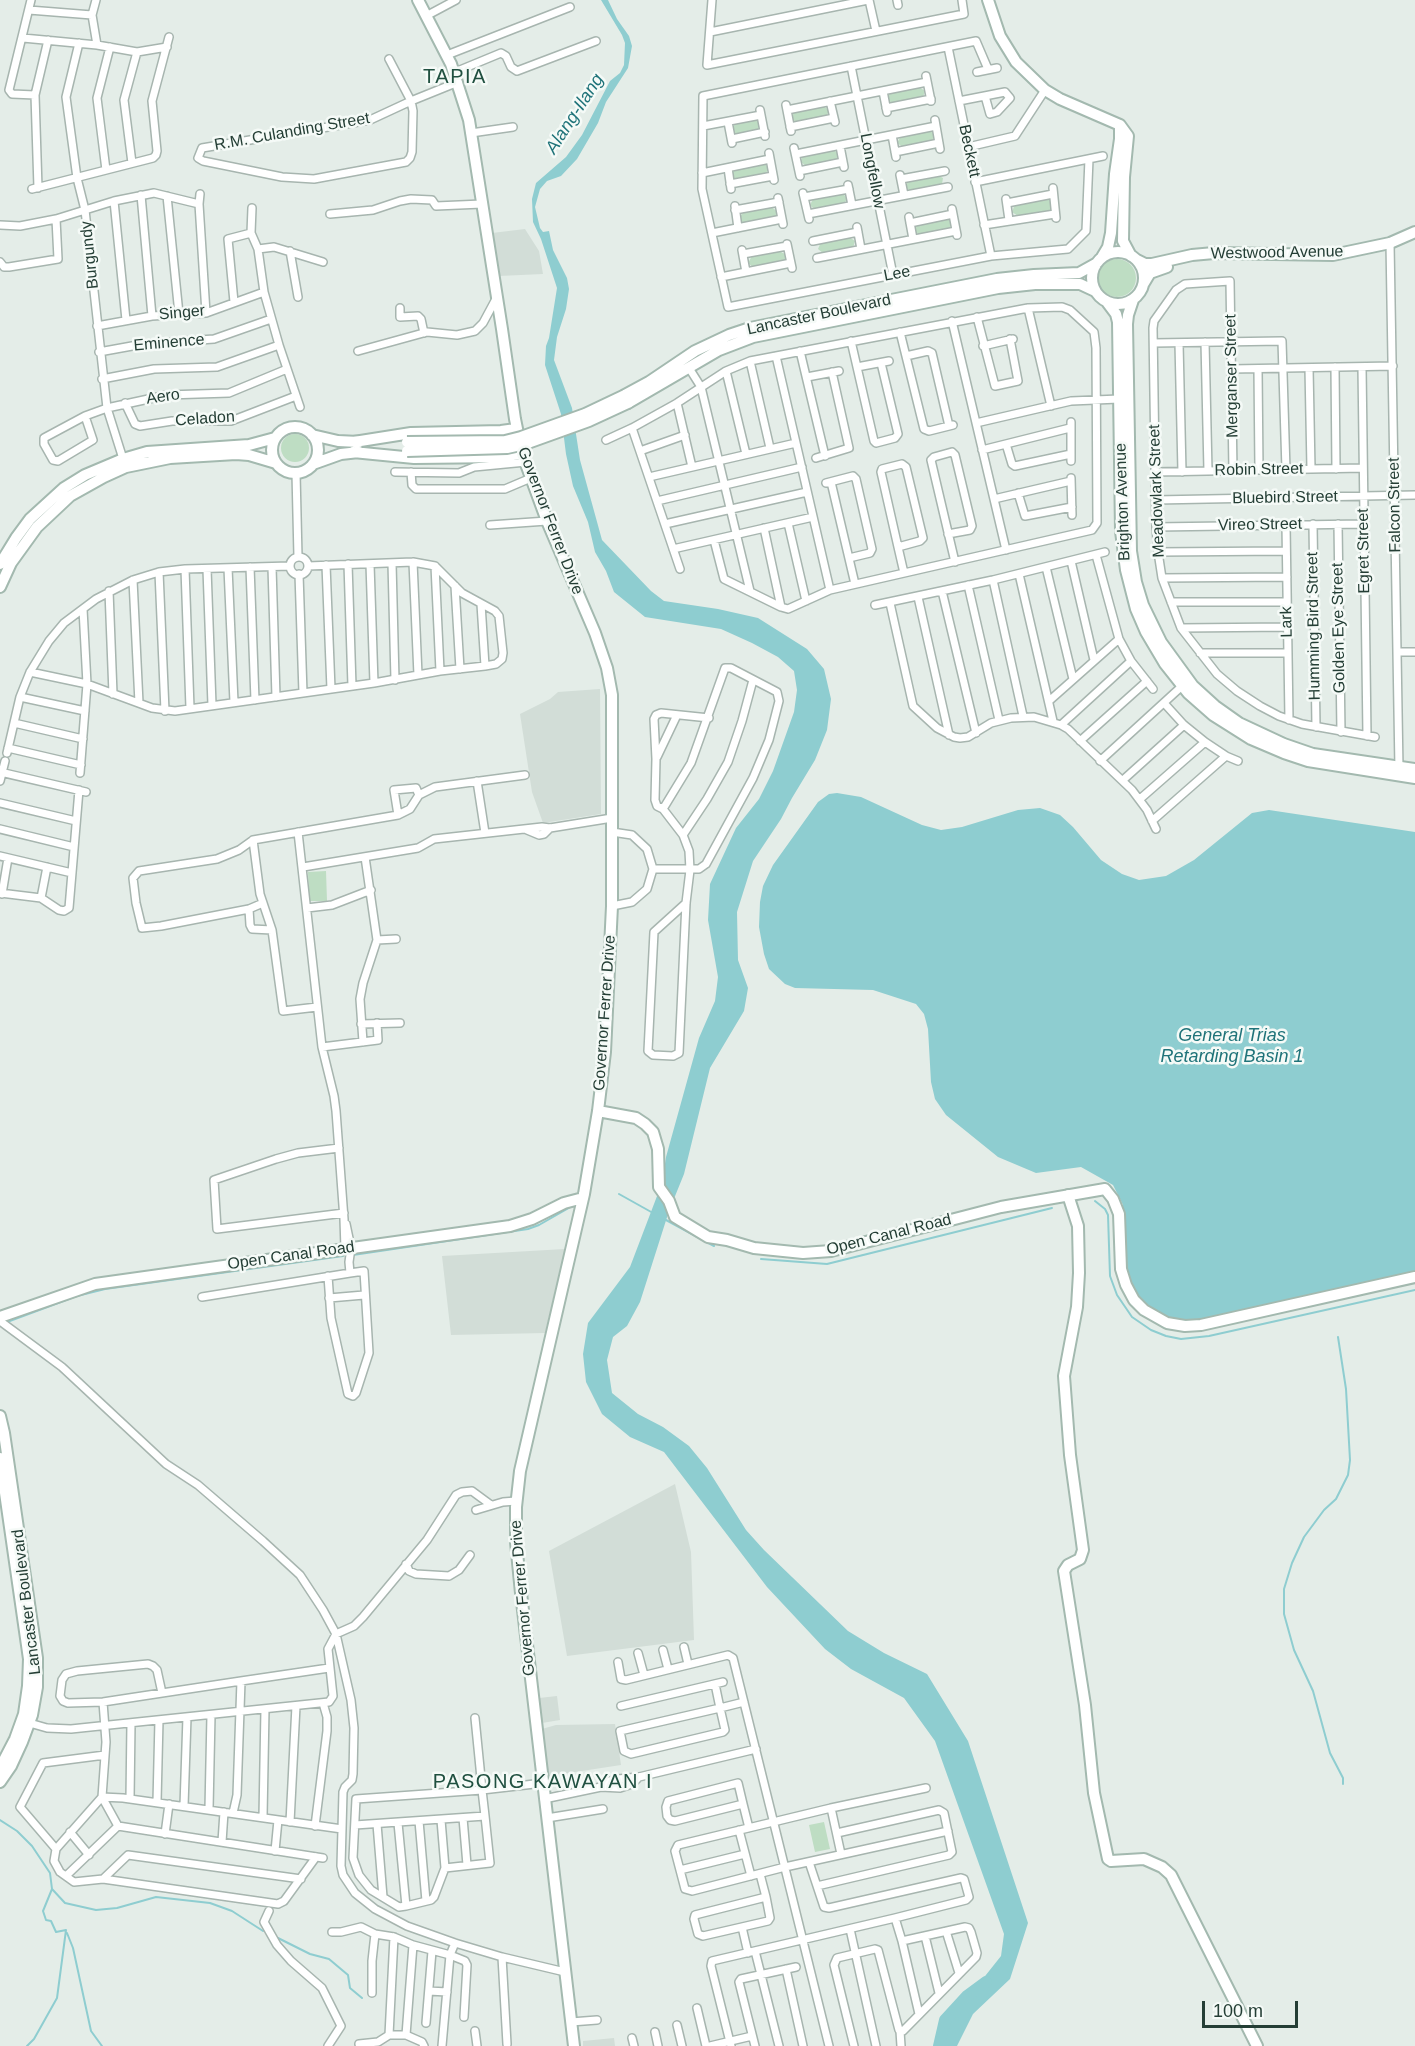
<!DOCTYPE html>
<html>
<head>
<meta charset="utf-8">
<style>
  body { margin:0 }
  #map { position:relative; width:1415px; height:2046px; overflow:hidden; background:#e4ede8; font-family:Arial,sans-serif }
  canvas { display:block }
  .scale { position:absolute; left:1202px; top:2001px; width:96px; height:27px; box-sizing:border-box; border:3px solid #243e35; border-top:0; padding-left:8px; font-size:18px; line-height:21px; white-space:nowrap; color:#243e35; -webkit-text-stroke:4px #f5faf7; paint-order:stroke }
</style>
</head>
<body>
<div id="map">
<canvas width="1415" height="2046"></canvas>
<div class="scale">100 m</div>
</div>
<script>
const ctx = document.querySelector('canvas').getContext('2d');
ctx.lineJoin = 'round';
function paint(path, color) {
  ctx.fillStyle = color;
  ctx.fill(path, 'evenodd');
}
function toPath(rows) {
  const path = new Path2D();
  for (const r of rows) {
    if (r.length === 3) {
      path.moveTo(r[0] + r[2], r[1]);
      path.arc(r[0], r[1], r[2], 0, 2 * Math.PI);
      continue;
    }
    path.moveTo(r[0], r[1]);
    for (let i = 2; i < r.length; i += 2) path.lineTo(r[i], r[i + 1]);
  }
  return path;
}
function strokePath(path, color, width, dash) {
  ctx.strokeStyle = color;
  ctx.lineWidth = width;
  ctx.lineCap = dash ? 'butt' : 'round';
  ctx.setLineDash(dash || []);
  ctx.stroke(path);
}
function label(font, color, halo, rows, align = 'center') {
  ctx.font = font + ' Arial,sans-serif';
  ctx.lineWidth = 5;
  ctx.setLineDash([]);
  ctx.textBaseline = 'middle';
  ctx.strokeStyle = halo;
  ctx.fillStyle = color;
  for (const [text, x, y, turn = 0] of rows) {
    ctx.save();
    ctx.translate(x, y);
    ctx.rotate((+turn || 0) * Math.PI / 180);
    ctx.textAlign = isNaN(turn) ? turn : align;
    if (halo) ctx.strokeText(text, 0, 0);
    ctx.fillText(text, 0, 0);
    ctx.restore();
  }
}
paint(toPath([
  [525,229,539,251,543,274,499,276,492,233],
  [600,689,601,814,543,823,532,792,520,714,550,699,558,692],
  [565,1249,545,1333,451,1335,442,1256],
  [675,1484,691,1552,694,1640,567,1656,549,1551],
  [557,1696,560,1720,542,1723,539,1698],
  [615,1724,621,1765,549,1776,542,1729,556,1725],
  [614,2038,615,2046,583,2046,583,2041]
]), '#d2ddd7');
paint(toPath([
  [919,87,925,91,923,97,894,104,889,101,889,95,891,92],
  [823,106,829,110,827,116,798,123,793,120,792,114,795,111],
  [754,119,760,123,758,130,738,134,733,132,732,128,736,123],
  [928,130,935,134,932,141,903,147,897,143,901,136],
  [832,149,838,153,837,159,834,161,806,166,801,162,802,156],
  [764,163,769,169,765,174,737,180,732,177,733,169],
  [937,175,943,178,942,184,939,186,912,191,907,189,906,185,909,180],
  [843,193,847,199,843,205,815,210,810,205,813,199],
  [1047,198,1051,201,1052,209,1048,212,1018,216,1012,212,1015,204],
  [771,207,777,211,776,216,773,218,746,224,741,221,740,217,743,212],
  [946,218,952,222,952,225,948,229,920,235,915,232,915,226,918,223],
  [849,237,855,241,853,248,824,254,818,249,821,242],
  [779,251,785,254,785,260,781,262,754,268,748,263,752,256],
  [1117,278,19],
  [295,448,14],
  [326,871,327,901,309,901,308,872],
  [824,1822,830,1849,815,1852,809,1825]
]), '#beddc3');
paint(toPath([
  [601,0,608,0,617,19,629,36,632,46,628,68,606,102,598,123,577,159,561,176,547,181,540,189,535,207,540,228,543,232,549,231,553,250,567,278,569,289,566,309,557,337,554,360,572,408,580,460,602,540,651,591,664,601,718,609,758,618,807,649,824,669,831,699,827,730,815,760,792,798,781,819,753,861,737,912,738,960,748,988,744,1011,710,1068,684,1174,669,1211,640,1302,627,1326,613,1337,607,1360,612,1393,638,1414,663,1427,689,1446,707,1468,746,1530,764,1550,848,1631,884,1653,927,1674,968,1741,1028,1923,1010,1979,973,2014,957,2046,936,2046,939,2034,1001,1956,1004,1934,935,1741,904,1698,851,1669,825,1649,767,1587,664,1452,630,1437,602,1414,586,1382,583,1354,588,1323,630,1267,662,1183,666,1157,699,1038,715,1001,718,977,708,920,710,884,736,828,759,799,773,771,794,712,797,690,794,671,778,657,752,643,721,629,645,617,614,592,606,571,595,552,588,522,573,486,566,454,561,414,545,365,546,346,549,338,557,288,541,239,533,222,532,199,536,183,566,157,582,135,610,81,620,73,624,65,625,43,622,35],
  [837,793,861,797,922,825,941,830,962,827,1018,810,1040,808,1060,815,1073,827,1101,860,1122,874,1139,880,1166,876,1194,860,1252,813,1269,810,1415,832,1415,1272,1192,1322,1173,1321,1145,1306,1133,1291,1125,1275,1123,1256,1123,1205,1113,1185,1081,1167,1036,1173,998,1157,946,1115,935,1099,931,1082,928,1029,924,1014,916,1004,873,990,795,988,785,984,769,969,764,954,759,927,760,902,763,886,773,865,818,802,829,794]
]), '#8ecdd0');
strokePath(toPath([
  [619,1194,653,1213],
  [1095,1201,1105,1209,1108,1215,1110,1276,1117,1295,1132,1317,1151,1330,1166,1336,1181,1339,1209,1336,1415,1290],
  [666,1220,714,1246],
  [353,1255,528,1229,539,1225,574,1205],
  [761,1259,827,1264,1052,1208],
  [7,1322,77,1296,105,1289,343,1256],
  [1338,1337,1346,1389,1350,1460,1348,1475,1336,1499,1324,1510,1304,1537,1292,1563,1284,1589,1284,1614,1294,1650,1313,1691,1330,1753,1343,1778,1343,1784],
  [0,1820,17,1831,32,1846,50,1873,52,1889,43,1911,46,1920,51,1921,56,1932,66,1930,57,1998,34,2039,27,2046],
  [52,1889,65,1903,96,1910,117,1908,156,1897,210,1903,232,1911,263,1931],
  [67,1933,73,1948,91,2031,102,2046],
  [278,1938,310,1954,329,1959,348,1975,350,1988,362,1998]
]), '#8ecdd0', 2);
strokePath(toPath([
  [939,2046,945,2020,967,1996,986,1982]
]), '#8ecdd0', 12);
const street = toPath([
  [31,0,9,90,12,94,35,95],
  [96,0,92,15,97,45],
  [712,0,707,65,964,14,962,0],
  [869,0,876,31],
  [897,0,898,5],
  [29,10,92,15],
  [426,16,456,0],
  [710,32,868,0],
  [23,38,97,45,137,52,167,47],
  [79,43,66,97,77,178,85,210,107,408,124,462],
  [948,47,991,256],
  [447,55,570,7],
  [389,59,411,101,413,111,412,152,410,158,406,162,314,179,282,177,203,161,198,158,202,148,370,120,411,101,458,82],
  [851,66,893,275],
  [988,69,976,41,703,96,702,189,728,307,991,256,1068,249,1086,231,1089,159],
  [455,72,501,53,506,56,511,67,517,71,596,41],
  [977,72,997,68],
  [926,76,931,101],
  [883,91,887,112],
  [830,101,835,122],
  [959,101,1005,92,1010,98,997,112,990,114,985,96],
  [786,105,791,131],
  [886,108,931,99],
  [760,110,765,136],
  [787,110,927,82],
  [935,120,940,149],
  [728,122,732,143],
  [703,126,761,115],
  [790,127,834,118],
  [471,133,513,127],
  [892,135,896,157],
  [732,139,765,132],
  [840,146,844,167],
  [968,147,1015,136,1045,90],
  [794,148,800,176],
  [895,152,939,143],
  [769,153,774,180],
  [796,154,936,126],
  [132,163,124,100,137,52],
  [728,168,731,189],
  [106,170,97,98,110,47],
  [799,171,843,162],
  [702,173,770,159],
  [900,175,904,195],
  [901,179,945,171],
  [975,182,1103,156],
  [730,184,773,176],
  [848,185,852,205],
  [38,188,35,95,48,40],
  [1053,188,1056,218],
  [32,189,153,158,156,155,157,151,152,101,169,37],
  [803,193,809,219],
  [200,194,199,204,206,313],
  [141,195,152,316],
  [167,196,179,314],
  [804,197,849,189],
  [778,198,783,224],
  [1006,199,1009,220],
  [114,201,126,320],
  [1007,203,1053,194],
  [735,206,738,228],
  [252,208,251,233,258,249,264,292,279,345,300,407],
  [952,209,957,235],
  [735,210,779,202],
  [330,214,373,210,400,201,411,199,432,200,436,206,482,204],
  [808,214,948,187],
  [909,217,913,239],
  [910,223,953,214],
  [0,225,20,226,56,219,114,201,154,193,199,204],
  [984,225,1055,214],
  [857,227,861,249],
  [712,233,782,219],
  [813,241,858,232],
  [1390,243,1399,768],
  [787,244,792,268],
  [258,249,274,247,323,262],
  [742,250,746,272],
  [290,251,298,297],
  [743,254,787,246],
  [817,258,956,231],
  [0,262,4,267,9,267,58,259,56,219],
  [721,277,791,263],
  [234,302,228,239,251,233],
  [400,308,400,317,418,316,421,319,424,333],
  [1028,308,1051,406],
  [977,317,995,386,1018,381,1010,339],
  [952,321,1006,550],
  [97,326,152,316,206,313,264,292],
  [900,332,924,429,929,431,953,425],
  [851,341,874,441,876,443,895,438,898,434,881,363],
  [1205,342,1208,471],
  [1154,343,1282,341,1286,470],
  [1179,343,1182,472],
  [983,346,1013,339],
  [358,351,427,332,457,335,475,331,483,323,497,297],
  [800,351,825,456],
  [99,352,143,344,214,339,271,319],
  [776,356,830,590],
  [906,356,928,351,932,353,949,426],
  [750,361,770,448],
  [857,367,889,361],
  [1335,367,1336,469],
  [1362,367,1367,736],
  [689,368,701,387,750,591],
  [1309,368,1311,469],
  [1232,369,1393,366],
  [1258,369,1259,470],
  [726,371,746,454],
  [807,377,839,371],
  [102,379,154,369,217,367,279,345],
  [125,403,135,424,140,426,172,421,231,421,296,396],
  [677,403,692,467],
  [85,416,93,440,58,461,53,460,44,444,44,438,85,416,107,408,167,395,229,393,287,369],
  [1071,422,1071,461],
  [976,423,1071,401,1119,399],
  [632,428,680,569],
  [606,440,632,428,677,403,726,371,750,361,1028,308,1062,307,1070,310,1094,332,1096,348,1097,523,1092,530,830,590,788,609,781,607,724,579,714,540],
  [1006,444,1012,464,1015,466,1071,454],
  [982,450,1070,428],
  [640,451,685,435],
  [816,458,849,448,832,372],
  [1233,471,1230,281,1185,284,1176,290,1154,321,1153,328,1156,527,1158,552,1162,578,1181,628,1217,674,1237,691,1260,706,1279,716,1302,724,1375,737],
  [395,472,459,473,474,467,526,462],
  [411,472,412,485,416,489,505,489,531,478],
  [1155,472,1363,468],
  [296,473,298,557],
  [649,477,796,443],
  [1071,478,1072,515],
  [831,482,855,584],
  [826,483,853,476,856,479,872,549,870,553,849,558],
  [1018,493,1025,516,1072,507],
  [994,499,1071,481],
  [1156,500,1415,495],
  [657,501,802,467],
  [788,523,806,601],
  [665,524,807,492],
  [1313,524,1316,727],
  [1338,524,1341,732],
  [490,525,547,521],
  [1286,525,1289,720],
  [1156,527,1364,524],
  [764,528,781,607],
  [948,534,970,530,972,526,955,455,952,452,934,457,931,460,955,562],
  [898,547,920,541,923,538,906,467,902,464,882,469,881,472,898,547,904,573],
  [673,549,813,517],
  [1158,552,1286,551],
  [1096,555,1119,639,1131,661,1153,689],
  [299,566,9],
  [1071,561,1094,660],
  [413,562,418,675],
  [392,563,395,680],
  [348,564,352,686],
  [370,564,374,683],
  [326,565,331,689],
  [435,566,440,671],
  [250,567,255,700],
  [272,567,276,697],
  [1046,567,1073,679],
  [228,568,234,702],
  [185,569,190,708],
  [207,569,212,705],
  [159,572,165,711],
  [299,574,303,693],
  [1019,574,1053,721],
  [1162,578,1287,577],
  [133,580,139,703],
  [993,580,1023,716],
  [968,585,999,720],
  [455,586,460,669],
  [109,591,113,694],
  [942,591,976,733],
  [918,597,949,735],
  [1171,602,1287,602],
  [890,603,913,706,937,728,954,737,960,738,968,737,991,723,1011,718,1034,717,1061,725,1068,729,1132,790,1147,810,1156,829],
  [481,604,485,666],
  [875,605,993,580,1105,552],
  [1181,628,1288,627],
  [1397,652,1415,652],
  [1200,653,1288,653],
  [30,672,87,684,152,708,175,711,374,683,440,671,485,666,496,664,502,659,503,653,499,616,495,611,462,593,435,566,413,562,308,566],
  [20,697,85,711],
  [1049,701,1119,639],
  [1164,703,1184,725,1205,742,1226,756,1238,761],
  [14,723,83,739],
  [1061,725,1131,661],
  [1080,741,1147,681],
  [8,748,81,765],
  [7,753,20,697,30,672,49,641,64,623,96,599,133,580,159,572,185,569,290,566],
  [657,757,677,715],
  [1100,761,1181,687],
  [0,772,86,792],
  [80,773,87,684,83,609],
  [1123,780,1184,725],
  [0,781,5,761],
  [477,781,485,833],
  [1140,799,1205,742],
  [0,803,76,821],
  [398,815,394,790,416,788,419,795],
  [1152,821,1226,756],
  [0,829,74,847],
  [527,830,539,835,544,834,550,828],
  [298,832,322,1047,334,1096,336,1111,344,1219,345,1249],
  [612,832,632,835,647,849,653,869,647,889,632,902,612,906],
  [683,835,707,799,728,762,742,721,753,680],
  [253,840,260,894,272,930,283,1011,317,1007],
  [0,856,72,873],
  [303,867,418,848,434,839,542,827,550,828,612,818],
  [653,869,699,869,706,864,753,778,769,740,779,701,777,692,731,668,725,668,691,763,663,809],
  [0,893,41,898,59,910,64,911,69,908,79,790],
  [2,894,8,858],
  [41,898,47,867],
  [263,903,249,909,161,926,142,928,136,903,133,878,139,871,217,859,239,850,253,840,398,815,410,809,419,795,435,787,525,775],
  [686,903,654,932,648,1051,653,1055,673,1056,679,1053,686,903,690,870,689,851,683,835,663,809,657,806,655,800,656,759,654,719,656,715,661,713,709,718],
  [307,908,332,905,371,890],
  [249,909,250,925,252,929,272,930],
  [377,940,396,939],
  [361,1024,400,1023],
  [363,1042,360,999,363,983,377,940,365,857],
  [322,1047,378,1040,377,1023],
  [339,1148,298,1153,276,1159,214,1180,217,1229,344,1213],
  [346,1224,351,1248,349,1262,350,1273],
  [202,1297,350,1273,364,1271,369,1353,356,1393,353,1396,348,1394,331,1318,328,1276],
  [329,1298,364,1295],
  [0,1321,62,1367,166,1464,198,1485,263,1541,300,1575,323,1610,336,1634,351,1700,354,1728,353,1774,352,1780,345,1787,343,1792,341,1866,343,1875,355,1893,375,1909,407,1926,455,1943,502,1957,565,1972],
  [476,1510,503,1502,516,1501],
  [406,1564,409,1571,416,1574,449,1576,459,1570,470,1555],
  [684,1647,688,1664],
  [663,1650,668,1669],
  [638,1653,644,1675],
  [618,1662,621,1679,626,1680,728,1655,733,1658,829,2046],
  [715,1684,720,1708,725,1730,723,1732,631,1754,624,1751,620,1731,720,1708,744,1702],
  [162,1693,157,1670,153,1666,148,1664,77,1671,66,1674,62,1680,60,1696,63,1701,68,1703,103,1702,162,1693,241,1681,329,1668],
  [103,1702,106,1742,102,1797,118,1826],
  [621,1706,723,1682],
  [475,1718,480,1768,482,1790,485,1816,490,1863,445,1868,434,1897,431,1900,406,1906,399,1907,371,1890,359,1875,353,1858,356,1799,482,1790,543,1783],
  [26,1722,47,1728,71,1729,329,1702,333,1696,328,1649,336,1634,354,1626,363,1617,427,1540,456,1495,462,1492,472,1491,491,1505],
  [601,1787,610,1781,618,1779,639,1777,756,1749],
  [926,1788,831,1808,678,1845,675,1851,685,1889,692,1891,785,1867,948,1831],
  [130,1799,131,1723],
  [544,1799,601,1787,620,1788,632,1784,639,1777],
  [157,1802,159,1720],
  [743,1804,675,1821,670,1820,667,1816,666,1807,668,1801,738,1783,743,1804,749,1828],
  [184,1806,187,1717],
  [831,1808,841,1854],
  [209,1809,211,1715],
  [233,1813,237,1795,241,1681],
  [263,1817,265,1709],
  [463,1818,467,1865],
  [547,1818,603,1809],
  [441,1820,445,1868],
  [419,1821,426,1901],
  [290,1822,296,1706],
  [398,1823,406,1906],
  [377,1824,383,1897],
  [355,1825,485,1816],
  [315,1826,327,1731,327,1717,323,1703],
  [739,1830,751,1876],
  [70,1832,89,1855],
  [165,1834,169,1804],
  [222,1842,224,1812],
  [56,1849,20,1807,43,1763,105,1755],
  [275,1851,278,1820],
  [316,1857,284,1901,278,1904,103,1879,74,1882,60,1872,54,1861,56,1849,102,1797,123,1798,342,1829],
  [680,1870,745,1854],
  [760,1874,766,1897,770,1918,768,1921,703,1936,698,1934,694,1919,695,1915,766,1897],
  [66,1876,118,1826,323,1858],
  [103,1879,128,1855,301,1879],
  [817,1886,949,1855,952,1852,944,1813,939,1810,837,1833],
  [269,1911,264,1922,277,1945,291,1961,322,1988,341,2026,328,2046],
  [742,1927,748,1953],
  [850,1929,876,2046],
  [946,1931,959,1973],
  [332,1932,341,1932,361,1927,375,1934,394,1937,389,2035],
  [925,1936,939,1993],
  [394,1937,413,1945],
  [902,1941,919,2014],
  [755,1951,779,2046],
  [502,1957,507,2044],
  [786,1969,803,2046],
  [429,1991,447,1992],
  [372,1993,372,1961,375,1934],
  [697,2008,706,2046],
  [571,2022,597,2020],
  [426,2023,432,1951],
  [677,2025,682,2046],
  [475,2031,477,2046],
  [900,2031,901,2046],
  [655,2032,658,2046],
  [406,2035,413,1945,450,1955,465,1961,467,1965,464,2017],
  [632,2038,634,2046],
  [359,2044,378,2042,389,2035,406,2035,422,2042,424,2046],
  [442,2046,450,1955,455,1943],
  [710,2046,752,2036],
  [731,2046,711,1966,712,1961,895,1918,966,1900,969,1897,964,1879,961,1878,829,1908,824,1907,809,1862],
  [755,2046,739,1982,741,1979,796,1967],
  [854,2046,834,1965,837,1958,875,1949,878,1950,899,2030,903,2031,976,1957,977,1953,971,1932,969,1928,965,1927,902,1941,895,1918]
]);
const secondary = toPath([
  [418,0,451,64,469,120,502,329,515,419,522,453,547,521,595,633,607,668,612,695,612,906,605,1052,598,1111,584,1194,520,1471,516,1507,516,1542,521,1593,574,2046],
  [988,0,1000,36,1016,62,1045,90,1060,99,1120,125,1128,136,1124,177,1123,241,1131,256],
  [1118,278,26],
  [1102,257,1108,247,1111,233,1115,174,1120,139,1120,125],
  [1137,260,1145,264,1152,264,1192,255,1214,253,1333,255,1390,243,1415,232],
  [1144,283,1150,273,1167,267],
  [1133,300,1128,315,1127,324,1131,551,1136,582,1143,605,1161,642,1193,686,1215,706,1239,723,1284,744,1313,754,1415,769],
  [1107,302,1116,314,1118,322,1121,531,1126,570,1136,609,1146,632,1165,664,1188,693,1213,715,1251,739,1284,753,1308,761,1415,778],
  [625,395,649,382,695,351,729,335,750,328,997,279,1034,275,1079,273,1097,263],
  [628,403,719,350,753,337,998,288,1035,284,1080,284,1095,291],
  [295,450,23],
  [312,435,338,441,359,442],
  [354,442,411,433,501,431,516,429],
  [353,452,414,458,505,457,522,453],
  [313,464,341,454,359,452],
  [0,564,16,538,30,519,64,488,85,475,123,459,147,452,249,445,275,438],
  [0,587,11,563,37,527,70,496,104,477,126,467,170,458,236,454,249,455,276,463],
  [598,1111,636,1118,645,1124,653,1132,658,1149,659,1187,669,1201,675,1217,708,1237,727,1240,754,1248,803,1253,831,1251,1001,1207,1105,1189,1113,1199,1119,1214,1121,1269,1126,1285,1134,1300,1144,1310,1167,1323,1185,1326,1201,1325,1415,1277],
  [1068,1195,1078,1226,1079,1273,1077,1307,1064,1376,1070,1455,1083,1550,1080,1559,1068,1565,1064,1571,1085,1705,1094,1793,1108,1859,1111,1861,1144,1859,1162,1867,1171,1875,1257,2046],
  [0,1317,95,1284,510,1226,532,1219,564,1203,583,1198],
  [0,1416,4,1433,37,1658,37,1687,32,1715,22,1742,11,1766,0,1782],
  [0,1458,29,1659,28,1686,24,1714,15,1739,0,1768]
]);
strokePath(street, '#a7b5af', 10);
strokePath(secondary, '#a3b9af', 14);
strokePath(street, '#fff', 7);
strokePath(secondary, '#fff', 10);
const secondaryBridge = toPath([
  [407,442,505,441,521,437,585,414,625,395],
  [407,451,507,448,525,444,589,421,628,403]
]);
strokePath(secondaryBridge, '#a3b9af', 14, []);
strokePath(secondaryBridge, '#fff', 10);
label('16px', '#243e35', '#f5faf7', [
  ["R.M. Culanding Street",292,132,-10],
  ["Beckett",969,151,78],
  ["Longfellow",872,171,79],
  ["Westwood Avenue",1277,253,-1],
  ["Burgundy",90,255,-96],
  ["Lee",897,274,-11],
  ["Singer",182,313,-5],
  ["Lancaster Boulevard",819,315,-12],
  ["Eminence",169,343,-5],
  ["Merganser Street",1232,376,-91],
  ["Aero",163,397,-8],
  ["Celadon",205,419,-4],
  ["Robin Street",1259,470,-1],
  ["Meadowlark Street",1157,491,-92],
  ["Bluebird Street",1285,498,-1],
  ["Brighton Avenue",1123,502,-92],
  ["Falcon Street",1395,505,-91],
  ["Governor Ferrer Drive",550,521,69],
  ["Vireo Street",1260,525,-1],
  ["Egret Street",1364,551,-91],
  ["Lark",1287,622,-91],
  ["Humming Bird Street",1314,626,-91],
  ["Golden Eye Street",1339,628,-91],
  ["Governor Ferrer Drive",605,1013,-86],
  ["Open Canal Road",889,1235,-14],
  ["Open Canal Road",291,1256,-8],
  ["Governor Ferrer Drive",523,1598,-95],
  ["Lancaster Boulevard",27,1602,-97]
]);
label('italic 18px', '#1f7379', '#f5faf7', [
  ["Alang-Ilang",575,114,-57],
  ["General Trias",1232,1036],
  ["Retarding Basin 1",1232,1057]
]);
ctx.letterSpacing = '1.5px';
label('20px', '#205040', '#f5faf7', [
  ["TAPIA",455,77],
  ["PASONG KAWAYAN I",543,1782]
]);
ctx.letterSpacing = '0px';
</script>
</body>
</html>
